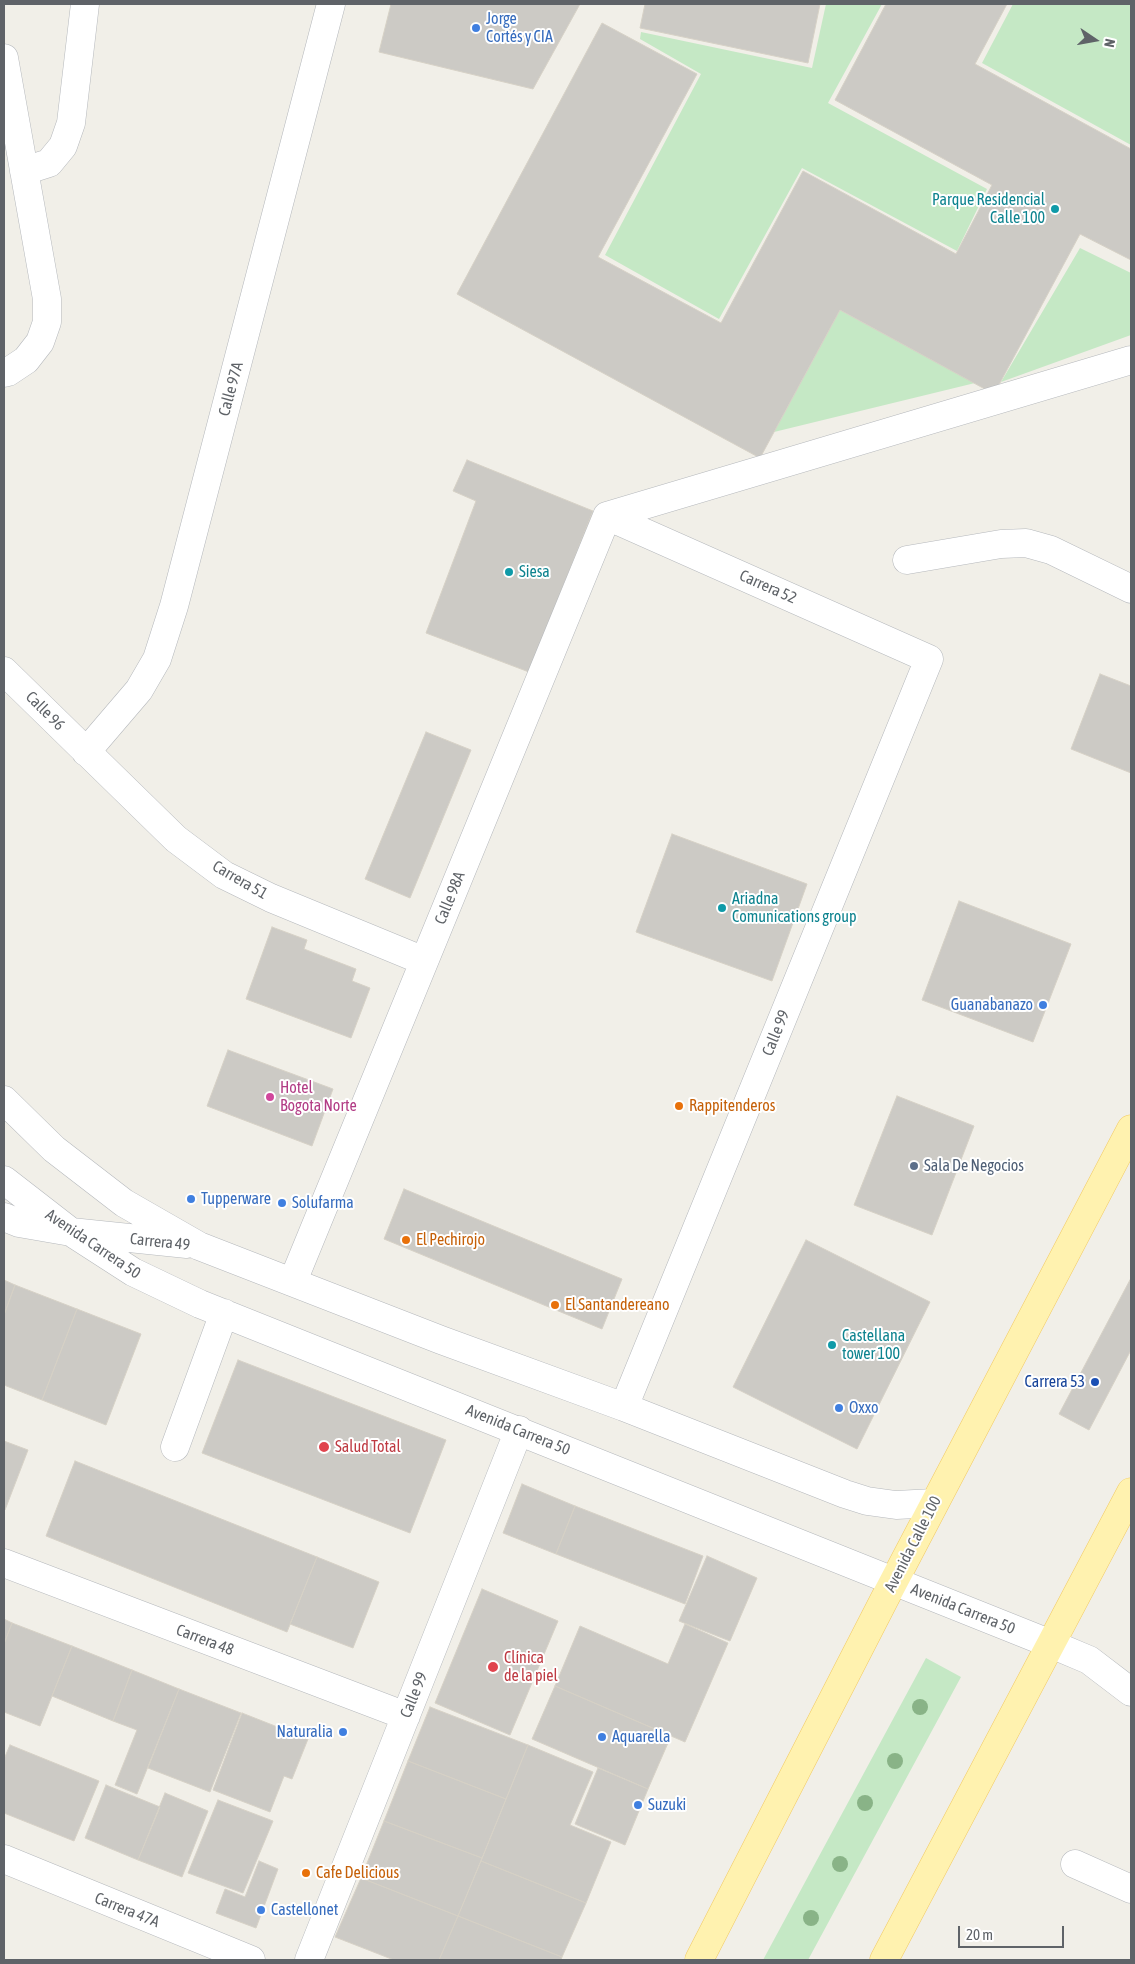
<!DOCTYPE html>
<html>
<head>
<meta charset="utf-8">
<style>
  body { margin:0 }
  #map { position:relative; width:1135px; height:1964px; overflow:hidden; background:#f1efe8; font-family:"Asap Condensed",sans-serif }
  canvas { display:block }
  .frame { position:absolute; inset:0; border:5px solid #5f6368; pointer-events:none }
  .north { position:absolute; left:1070px; top:15px; width:50px; height:50px; -webkit-text-stroke:4px #fff; paint-order:stroke; rotate:102deg; font-size:14px; font-weight:700; line-height:20px; text-align:center; color:#5f6368 }
  .north::after { content:''; display:block; margin:auto; width:18px; height:22px; background:#5f6368; clip-path:polygon(50% 0,100% 100%,50% 72%,0 100%) }
  .scale { position:absolute; left:958px; top:1926px; width:106px; height:22px; box-sizing:border-box; border:2px solid #5f6368; border-top:0; padding-left:6px; font-size:15px; line-height:18px; white-space:nowrap; color:#5f6368; -webkit-text-stroke:4px #fff; paint-order:stroke }
</style>
</head>
<body>
<div id="map">
<canvas width="1135" height="1964"></canvas>
<div class="frame"></div>
<div class="north">N</div>
<div class="scale">20 m</div>
</div>
<script>
const ctx = document.querySelector('canvas').getContext('2d');
ctx.lineJoin = 'round';
function paint(path, color) {
  ctx.fillStyle = color;
  ctx.fill(path, 'evenodd');
}
function toPath(rows) {
  const path = new Path2D();
  for (const r of rows) {
    path.moveTo(r[0], r[1]);
    for (let i = 2; i < r.length; i += 2) path.lineTo(r[i], r[i + 1]);
  }
  return path;
}
function strokePath(path, color, width, dash) {
  ctx.strokeStyle = color;
  ctx.lineWidth = width;
  ctx.lineCap = dash ? 'butt' : 'round';
  ctx.setLineDash(dash || []);
  ctx.stroke(path);
}
function label(font, color, halo, rows, align = 'center') {
  ctx.font = font + ' "Asap Condensed",sans-serif';
  ctx.lineWidth = 4;
  ctx.setLineDash([]);
  ctx.textBaseline = 'middle';
  ctx.strokeStyle = halo;
  ctx.fillStyle = color;
  for (const [text, x, y, turn = 0] of rows) {
    ctx.save();
    ctx.translate(x, y);
    ctx.rotate((+turn || 0) * Math.PI / 180);
    ctx.textAlign = isNaN(turn) ? turn : align;
    if (halo) ctx.strokeText(text, 0, 0);
    ctx.fillText(text, 0, 0);
    ctx.restore();
  }
}
paint(toPath([
  [826,4,882,4,828,103,987,189,957,251,802,168,719,319,605,255,701,74,640,39,641,32,812,68],
  [1013,4,1131,4,1131,145,982,63],
  [1080,248,1131,273,1131,335,1001,382],
  [840,310,975,383,774,432],
  [926,1658,961,1677,808,1960,763,1960]
]), '#c5e8c5');
const building = toPath([
  [391,4,580,4,533,89,379,52,391,4],
  [645,4,820,4,808,63,640,28,645,4],
  [886,4,1007,4,975,64,1131,149,1131,260,1080,234,994,394,840,310,760,458,457,294,602,23,697,74,598,257,721,323,803,171,956,254,992,185,835,100,886,4],
  [467,460,593,511,529,672,426,633,476,501,453,491,467,460],
  [1100,674,1131,686,1131,773,1071,749,1100,674],
  [426,732,471,750,410,898,365,879,426,732],
  [672,834,807,884,772,981,636,932,672,834],
  [959,901,1071,944,1033,1042,922,1000,959,901],
  [272,927,307,940,304,949,356,969,352,981,370,988,351,1038,246,999,272,927],
  [228,1050,333,1089,312,1146,207,1106,228,1050],
  [897,1096,974,1126,932,1235,854,1205,897,1096],
  [404,1189,622,1279,602,1329,384,1239,404,1189],
  [806,1240,930,1302,857,1449,733,1387,806,1240],
  [1131,1278,1131,1350,1089,1430,1059,1414,1131,1278],
  [4,1280,15,1285,4,1315,4,1280],
  [15,1285,77,1309,42,1400,4,1385,4,1315,15,1285],
  [77,1309,141,1334,106,1425,42,1400,77,1309],
  [238,1360,446,1440,410,1533,202,1453,238,1360],
  [4,1441,28,1450,5,1510,4,1509,4,1441],
  [75,1461,317,1557,287,1632,46,1536,75,1461],
  [522,1484,575,1506,556,1554,503,1533,522,1484],
  [575,1506,703,1556,685,1604,556,1554,575,1506],
  [707,1556,757,1578,730,1641,679,1621,707,1556],
  [317,1557,379,1582,353,1648,290,1624,317,1557],
  [482,1589,558,1621,510,1735,435,1703,482,1589],
  [4,1619,12,1623,4,1644,4,1619],
  [12,1623,72,1646,40,1726,4,1712,4,1644,12,1623],
  [685,1624,728,1643,685,1742,555,1686,580,1626,668,1664,685,1624],
  [72,1646,132,1670,113,1721,52,1696,72,1646],
  [132,1670,179,1689,137,1794,115,1785,137,1730,113,1721,132,1670],
  [555,1686,671,1736,648,1789,532,1739,555,1686],
  [179,1689,241,1713,210,1792,148,1768,179,1689],
  [430,1707,528,1745,506,1799,408,1761,430,1707],
  [242,1713,308,1739,292,1779,284,1776,270,1812,213,1790,242,1713],
  [10,1745,99,1781,74,1841,4,1813,4,1759,10,1745],
  [528,1745,593,1772,570,1825,611,1842,586,1903,481,1861,528,1745],
  [408,1761,506,1799,482,1858,384,1821,408,1761],
  [598,1768,648,1789,625,1845,575,1824,598,1768],
  [106,1785,160,1807,138,1860,85,1838,106,1785],
  [165,1793,208,1811,182,1877,138,1860,165,1793],
  [218,1800,273,1821,243,1893,188,1873,218,1800],
  [384,1821,482,1858,458,1916,361,1878,384,1821],
  [259,1861,278,1869,256,1928,216,1913,225,1889,245,1897,259,1861],
  [481,1861,586,1903,562,1957,458,1916,481,1861],
  [361,1878,458,1916,439,1960,394,1960,335,1937,361,1878],
  [458,1916,562,1957,561,1960,439,1960,458,1916]
]);
paint(building, '#cccac5');
strokePath(building, '#d6d1c6', 1);
const minor = toPath([
  [4,58,47,299,47,322,40,342,26,360,8,372,4,373],
  [24,171,49,163,63,146,71,123,85,4],
  [607,516,929,659,624,1407],
  [607,516,1131,360],
  [907,560,1001,544,1026,543,1051,550,1131,589],
  [4,671,176,839,224,875,271,898,424,961],
  [86,752,139,690,157,659,174,606,331,4],
  [4,1100,54,1149,124,1203,199,1246,441,1340,624,1407,845,1494,867,1501,896,1505,934,1503],
  [4,1180,71,1232,133,1272,200,1304,1051,1644,1089,1660,1131,1692],
  [4,1217,19,1223,71,1232,187,1244],
  [293,1281,607,516],
  [175,1447,224,1313],
  [4,1563,406,1716],
  [4,1859,251,1960],
  [1075,1864,1131,1889],
  [309,1960,519,1430]
]);
const major = toPath([
  [699,1960,884,1600,1131,1129],
  [884,1960,1131,1492]
]);
strokePath(minor, '#b5b8bc', 29);
strokePath(major, '#f2c960', 29);
strokePath(minor, '#fff', 28);
strokePath(major, '#fff2af', 28);
ctx.fillStyle = '#89b387';
for (const [x, y] of [
  [920,1707],
  [895,1761],
  [865,1803],
  [840,1864],
  [811,1918]
]) {
  ctx.beginPath();
  ctx.arc(x, y, 8, 0, 2 * Math.PI);
  ctx.fill();
}
for (const [x, y, r, color] of [
  [476,28,5,"#3f7fe0"],
  [1055,209,5,"#0f9aa8"],
  [509,572,5,"#0f9aa8"],
  [722,908,5,"#0f9aa8"],
  [1043,1005,5,"#3f7fe0"],
  [270,1097,5,"#d1479c"],
  [679,1106,5,"#e8710a"],
  [914,1166,5,"#5c6f8a"],
  [191,1199,5,"#3f7fe0"],
  [282,1203,5,"#3f7fe0"],
  [406,1240,5,"#e8710a"],
  [555,1305,5,"#e8710a"],
  [832,1345,5,"#0f9aa8"],
  [1095,1382,5,"#1a4fb4"],
  [839,1408,5,"#3f7fe0"],
  [324,1447,6,"#e0444e"],
  [493,1667,6,"#e0444e"],
  [343,1732,5,"#3f7fe0"],
  [602,1737,5,"#3f7fe0"],
  [638,1805,5,"#3f7fe0"],
  [306,1873,5,"#e8710a"],
  [261,1910,5,"#3f7fe0"]
]) {
  const dot = new Path2D();
  dot.arc(x, y, r, 0, 2 * Math.PI);
  ctx.fillStyle = color;
  ctx.fill(dot);
  strokePath(dot, '#fff', 2);
}
label('16px', '#366cbe', '#fff', [
  ["Jorge",486,19],
  ["Cortés y CIA",486,37],
  ["Guanabanazo",1033,1005,"right"],
  ["Tupperware",201,1199],
  ["Solufarma",292,1203],
  ["Oxxo",849,1408],
  ["Naturalia",333,1732,"right"],
  ["Aquarella",612,1737],
  ["Suzuki",648,1805],
  ["Castellonet",271,1910]
], 'left');
label('16px', '#0d838f', '#fff', [
  ["Parque Residencial",1045,200,"right"],
  ["Calle 100",1045,218,"right"],
  ["Siesa",519,572],
  ["Ariadna",732,899],
  ["Comunications group",732,917],
  ["Castellana",842,1336],
  ["tower 100",842,1354]
], 'left');
label('16px', '#5f6368', '#fff', [
  ["Calle 97A",231,389,-75],
  ["Carrera 52",768,587,24],
  ["Calle 96",45,711,45],
  ["Carrera 51",240,880,30],
  ["Calle 98A",450,898,-68],
  ["Calle 99",776,1033,-68],
  ["Carrera 49",160,1242,6],
  ["Avenida Carrera 50",93,1244,34],
  ["Avenida Carrera 50",518,1430,22],
  ["Avenida Calle 100",913,1544,-63],
  ["Avenida Carrera 50",963,1609,22],
  ["Carrera 48",205,1640,21],
  ["Calle 99",414,1695,-68],
  ["Carrera 47A",127,1910,22]
]);
label('16px', '#b23c85', '#fff', [
  ["Hotel",280,1088],
  ["Bogota Norte",280,1106]
], 'left');
label('16px', '#c56008', '#fff', [
  ["Rappitenderos",689,1106],
  ["El Pechirojo",416,1240],
  ["El Santandereano",565,1305],
  ["Cafe Delicious",316,1873]
], 'left');
label('16px', '#4e5e75', '#fff', [
  ["Sala De Negocios",924,1166]
], 'left');
label('16px', '#164399', '#fff', [
  ["Carrera 53",1085,1382]
], 'right');
label('16px', '#be3a42', '#fff', [
  ["Salud Total",335,1447],
  ["Clínica",504,1658],
  ["de la piel",504,1676]
], 'left');
</script>
</body>
</html>
